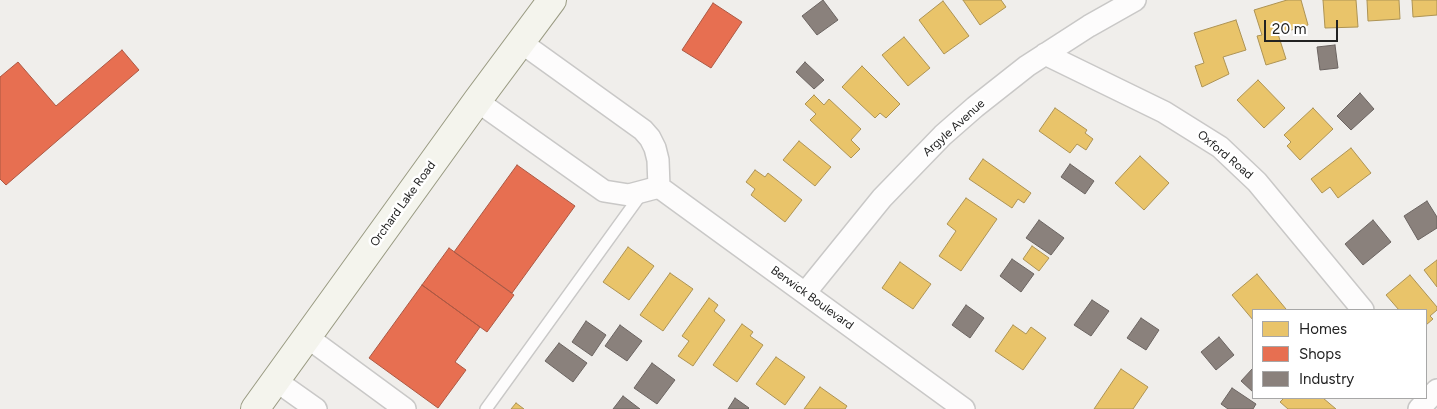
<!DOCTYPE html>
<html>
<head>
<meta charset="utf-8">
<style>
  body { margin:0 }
  #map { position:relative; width:1437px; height:409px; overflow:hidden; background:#f0eeeb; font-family:Figtree,sans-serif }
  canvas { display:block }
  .legend { position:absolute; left:1252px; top:309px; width:175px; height:90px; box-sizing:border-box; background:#fff; border:1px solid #a7a7a7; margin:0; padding:6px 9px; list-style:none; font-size:15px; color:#222 }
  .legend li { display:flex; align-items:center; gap:10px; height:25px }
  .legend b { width:25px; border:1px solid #a7a7a7 }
  .scale { position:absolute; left:1264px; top:20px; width:74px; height:22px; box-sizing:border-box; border:2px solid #222; border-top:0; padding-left:6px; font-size:15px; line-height:18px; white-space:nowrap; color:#222; -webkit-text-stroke:4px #fff; paint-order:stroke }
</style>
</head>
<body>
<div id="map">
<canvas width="1437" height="409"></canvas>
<ul class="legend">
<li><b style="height:14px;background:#e9c46a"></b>Homes</li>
<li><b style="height:14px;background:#e76f51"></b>Shops</li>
<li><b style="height:14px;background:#8a817c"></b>Industry</li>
</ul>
<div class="scale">20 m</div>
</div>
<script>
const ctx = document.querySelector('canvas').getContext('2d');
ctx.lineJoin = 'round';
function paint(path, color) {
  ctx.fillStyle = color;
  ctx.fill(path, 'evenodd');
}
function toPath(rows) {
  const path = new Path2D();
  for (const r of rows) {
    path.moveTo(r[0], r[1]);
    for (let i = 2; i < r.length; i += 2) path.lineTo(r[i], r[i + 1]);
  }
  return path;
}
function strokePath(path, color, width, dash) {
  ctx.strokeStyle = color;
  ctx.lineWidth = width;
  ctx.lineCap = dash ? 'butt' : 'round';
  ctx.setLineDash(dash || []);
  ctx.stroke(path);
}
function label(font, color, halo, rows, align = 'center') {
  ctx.font = font + ' Figtree,sans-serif';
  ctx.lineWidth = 5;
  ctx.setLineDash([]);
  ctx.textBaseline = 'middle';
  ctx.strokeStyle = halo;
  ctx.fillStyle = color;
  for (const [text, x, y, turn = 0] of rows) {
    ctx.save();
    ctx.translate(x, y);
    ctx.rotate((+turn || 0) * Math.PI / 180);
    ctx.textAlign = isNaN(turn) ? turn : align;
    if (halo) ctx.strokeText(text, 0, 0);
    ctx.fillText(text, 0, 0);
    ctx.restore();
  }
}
const homes = toPath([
  [963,0,1001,0,1006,7,980,25,963,0],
  [1287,0,1301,0,1308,25,1278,34,1286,59,1266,65,1257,36,1262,35,1254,10,1287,0],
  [1323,0,1356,0,1358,27,1325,28,1323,0],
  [1367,0,1399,0,1400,19,1368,21,1367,0],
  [1412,0,1437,0,1437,15,1413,17,1412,0],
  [943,1,969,36,944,54,919,20,943,1],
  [1236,20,1246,50,1223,57,1229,74,1202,87,1195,66,1204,63,1194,33,1236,20],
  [904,37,930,68,908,86,882,55,904,37],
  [862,66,900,104,886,118,880,113,875,118,842,87,862,66],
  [1258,80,1285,108,1264,128,1237,100,1258,80],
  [814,95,824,105,829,99,861,129,851,140,860,149,851,158,810,120,816,114,805,104,814,95],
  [1055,108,1087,130,1085,133,1093,139,1086,150,1077,144,1070,153,1039,131,1055,108],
  [1313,108,1333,129,1300,160,1287,146,1291,142,1284,135,1313,108],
  [799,141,831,167,815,186,783,160,799,141],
  [1351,148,1371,173,1338,198,1330,187,1322,193,1311,179,1351,148],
  [1140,156,1169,183,1144,210,1115,183,1140,156],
  [983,159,1031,193,1024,203,1018,199,1012,208,969,179,983,159],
  [755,170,765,177,768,173,802,200,785,222,751,195,755,189,746,182,755,170],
  [966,198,997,219,961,271,939,256,956,231,947,224,966,198],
  [1032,246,1049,258,1039,271,1023,259,1032,246],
  [628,247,654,266,629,300,603,282,628,247],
  [1437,260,1437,287,1424,270,1437,260],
  [900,262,931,284,913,309,882,288,900,262],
  [670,273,693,289,663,331,640,315,670,273],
  [1257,274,1286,309,1284,310,1253,310,1253,320,1232,295,1257,274],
  [1410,275,1437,307,1437,310,1430,316,1433,319,1426,325,1426,310,1399,310,1386,295,1410,275],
  [709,298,718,305,714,311,725,320,693,366,678,356,689,341,682,336,709,298],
  [742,324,753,332,750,336,763,345,737,382,713,365,742,324],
  [1013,325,1026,334,1031,327,1046,338,1023,370,995,351,1013,325],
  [776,357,805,377,785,405,756,384,776,357],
  [1121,369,1148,387,1133,409,1094,409,1121,369],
  [820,387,847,406,845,409,804,409,820,387],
  [1284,398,1323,398,1336,409,1288,409,1280,402,1284,398],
  [516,403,524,409,511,409,516,403]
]);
paint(homes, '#e9c46a');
strokePath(homes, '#ad9354', 1);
const shops = toPath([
  [713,3,742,22,711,68,682,50,713,3],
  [122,50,139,70,6,185,0,179,0,77,18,62,56,106,122,50],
  [517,165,575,206,512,293,454,252,517,165],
  [449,248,514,295,487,332,422,285,449,248],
  [422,285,480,327,455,362,466,370,438,408,369,358,422,285]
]);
paint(shops, '#e76f51');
strokePath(shops, '#ac5843', 1);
const industry = toPath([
  [823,0,838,20,817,35,802,16,823,0],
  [1335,45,1338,68,1320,70,1317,47,1335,45],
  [805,62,824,80,814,89,796,72,805,62],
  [1360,93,1374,109,1351,130,1337,116,1360,93],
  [1070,164,1094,181,1085,194,1061,177,1070,164],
  [1427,201,1437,217,1437,228,1418,240,1404,216,1427,201],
  [1039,220,1064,238,1051,255,1026,238,1039,220],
  [1373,220,1391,242,1363,265,1345,244,1373,220],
  [1012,259,1034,274,1021,292,1000,276,1012,259],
  [1092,300,1109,311,1091,336,1074,325,1092,300],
  [966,305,984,318,970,338,952,325,966,305],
  [1141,318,1159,330,1146,350,1127,338,1141,318],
  [586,321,606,335,592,356,572,342,586,321],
  [620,325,642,341,627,361,605,346,620,325],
  [1219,337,1234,355,1216,370,1201,352,1219,337],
  [559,343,587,363,573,382,545,361,559,343],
  [652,363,675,380,657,404,634,388,652,363],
  [1253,368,1253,392,1241,381,1253,368],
  [1232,388,1256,404,1253,409,1228,409,1221,404,1232,388],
  [623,396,640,409,613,409,623,396],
  [735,398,749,408,748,409,728,409,735,398]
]);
paint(industry, '#8a817c');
strokePath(industry, '#6b6461', 1);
const service = toPath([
  [486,409,642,193]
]);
const minor = toPath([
  [522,43,643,130,650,138,655,148,658,160,659,187],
  [1045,54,1164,112,1220,147,1257,182,1363,310],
  [477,101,604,191,629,195,659,187],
  [659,187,964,409],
  [805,293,882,198,943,135,975,107,1027,66,1089,26,1135,0],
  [307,337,405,409],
  [275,380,316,409],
  [1419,409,1437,390]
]);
const secondary = toPath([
  [255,409,477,101,552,0]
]);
strokePath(service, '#c9c8c7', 14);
strokePath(minor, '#c9c8c7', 24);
strokePath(secondary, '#999a82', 30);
strokePath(service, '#fdfcfc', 11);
strokePath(minor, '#fdfcfc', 21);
strokePath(secondary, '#f4f4ed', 28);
label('12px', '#222', '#fff', [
  ["Argyle Avenue",954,128,-42],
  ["Oxford Road",1225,155,40],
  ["Orchard Lake Road",403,204,-54],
  ["Berwick Boulevard",812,298,36]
]);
</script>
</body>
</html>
